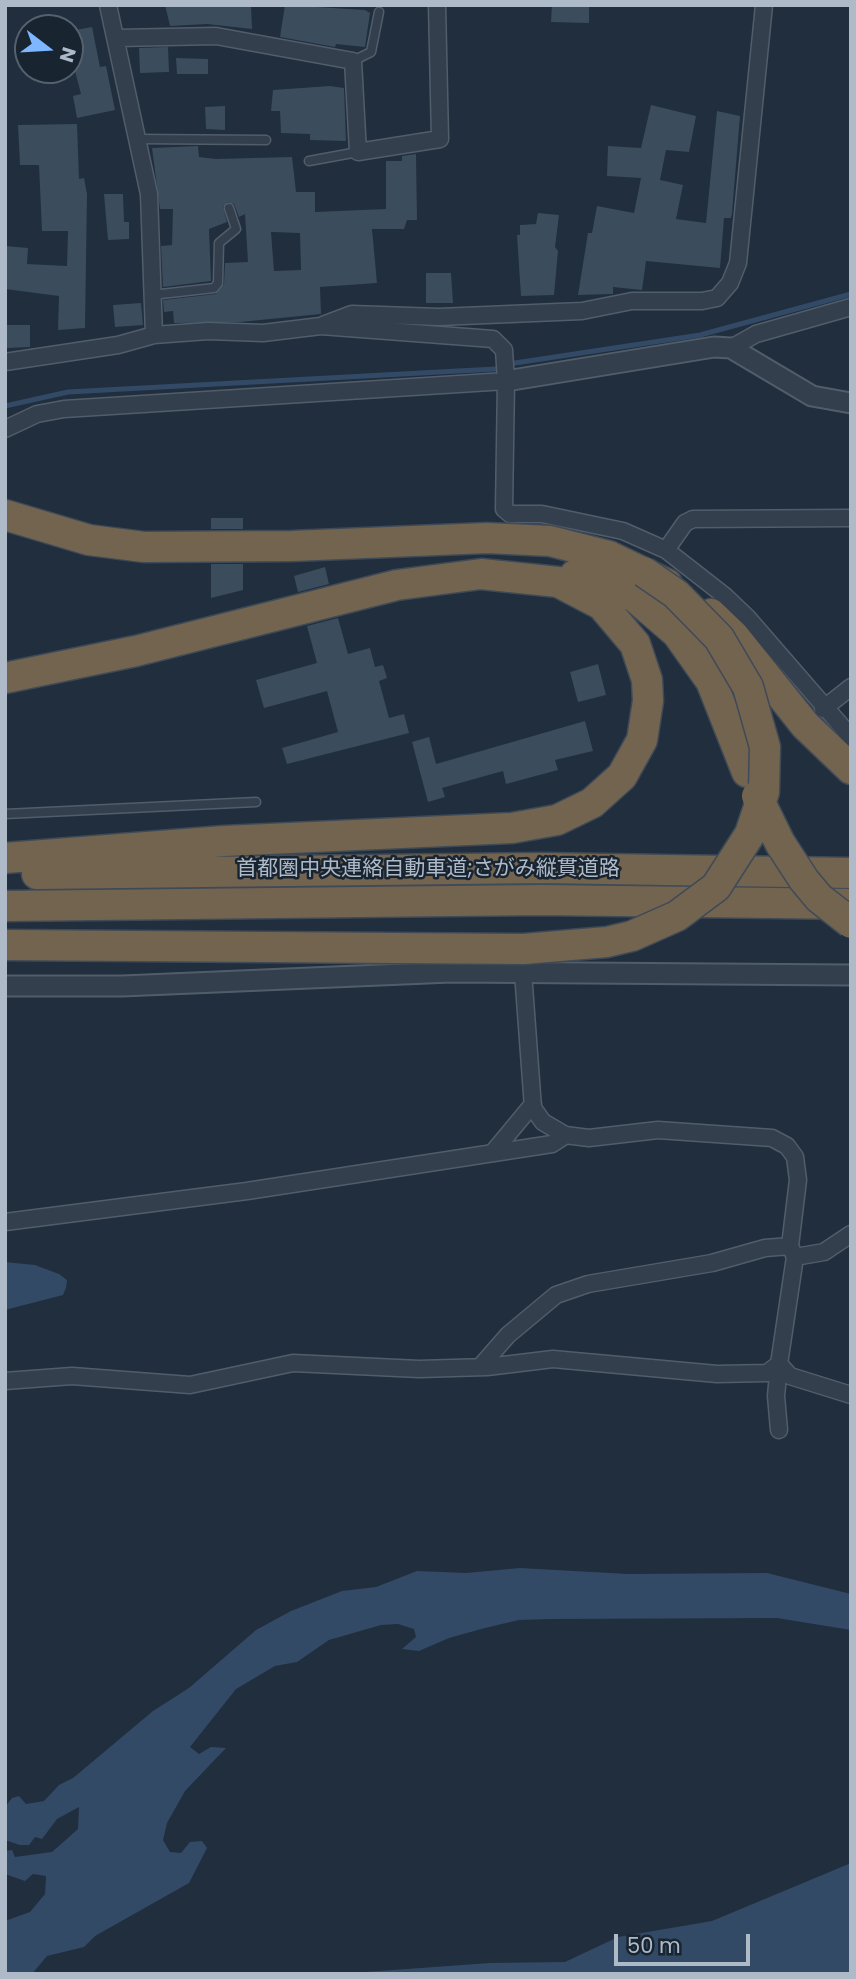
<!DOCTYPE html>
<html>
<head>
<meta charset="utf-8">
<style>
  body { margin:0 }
  #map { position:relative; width:856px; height:1979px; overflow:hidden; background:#202e3d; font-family:Poppins,sans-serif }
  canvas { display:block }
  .frame { position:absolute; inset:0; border:7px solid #afbac9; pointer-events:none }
  .north { position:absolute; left:14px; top:14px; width:70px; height:70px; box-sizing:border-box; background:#192431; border:2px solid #55606e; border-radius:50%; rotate:107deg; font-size:19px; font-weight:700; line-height:28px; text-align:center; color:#afbac9 }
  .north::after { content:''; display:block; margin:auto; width:24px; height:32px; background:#7eb6ff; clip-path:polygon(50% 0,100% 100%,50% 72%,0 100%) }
  .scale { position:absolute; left:614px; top:1934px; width:136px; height:32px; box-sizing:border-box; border:4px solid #afbac9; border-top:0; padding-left:9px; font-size:21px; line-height:24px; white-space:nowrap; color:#afbac9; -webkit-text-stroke:5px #192431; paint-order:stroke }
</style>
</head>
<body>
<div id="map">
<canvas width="856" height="1979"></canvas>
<div class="frame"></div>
<div class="north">N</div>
<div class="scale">50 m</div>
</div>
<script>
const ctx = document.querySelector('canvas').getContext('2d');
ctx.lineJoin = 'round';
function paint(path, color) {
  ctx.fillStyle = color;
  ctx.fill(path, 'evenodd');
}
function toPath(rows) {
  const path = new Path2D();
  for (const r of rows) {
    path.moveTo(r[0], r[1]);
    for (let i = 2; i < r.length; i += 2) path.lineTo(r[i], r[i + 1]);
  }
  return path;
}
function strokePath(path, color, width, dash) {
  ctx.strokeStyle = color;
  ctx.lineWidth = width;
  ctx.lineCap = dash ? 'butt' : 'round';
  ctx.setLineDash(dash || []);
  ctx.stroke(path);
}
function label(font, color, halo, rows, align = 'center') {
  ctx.font = font + ' Poppins,"Noto Sans JP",sans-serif';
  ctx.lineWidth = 5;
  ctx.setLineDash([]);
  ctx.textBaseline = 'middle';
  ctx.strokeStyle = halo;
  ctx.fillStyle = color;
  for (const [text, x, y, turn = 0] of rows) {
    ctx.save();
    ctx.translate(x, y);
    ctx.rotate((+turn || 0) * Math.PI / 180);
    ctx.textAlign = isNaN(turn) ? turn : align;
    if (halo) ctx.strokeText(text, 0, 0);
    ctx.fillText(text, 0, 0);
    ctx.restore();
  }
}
paint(toPath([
  [5,1262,35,1265,59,1274,67,1280,66,1288,63,1295,5,1310],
  [520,1568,628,1574,767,1573,851,1594,851,1630,777,1618,549,1619,519,1620,485,1628,449,1638,419,1651,402,1649,416,1637,414,1629,398,1624,381,1625,329,1640,297,1662,275,1666,236,1689,190,1747,199,1754,211,1747,226,1748,185,1791,167,1823,163,1840,170,1852,181,1853,190,1842,202,1841,207,1848,189,1883,95,1936,84,1947,47,1956,32,1974,5,1974,5,1921,30,1912,45,1894,46,1876,33,1874,25,1881,5,1874,5,1851,12,1850,15,1857,52,1852,78,1829,79,1807,57,1819,42,1839,35,1837,29,1845,20,1845,5,1840,5,1807,12,1798,19,1796,26,1804,44,1801,59,1785,73,1778,153,1711,189,1688,256,1630,291,1611,342,1591,376,1587,417,1571,466,1573],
  [851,1863,851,1974,337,1974,490,1963,565,1962,618,1937,712,1921]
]), '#324a66');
strokePath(toPath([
  [515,363,700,335,851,294],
  [5,406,68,392,495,369]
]), '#324a66', 5);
paint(toPath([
  [165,5,251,5,252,29,207,24,170,26],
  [285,5,365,10,370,13,365,47,336,44,335,47,280,37],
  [552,5,589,5,589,23,551,22],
  [92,27,100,67,106,66,115,110,77,118,73,96,81,94,70,52,70,31],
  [168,47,169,72,140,73,139,48],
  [176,58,208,59,208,74,177,74],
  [330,86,344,88,346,141,310,140,310,134,281,133,280,111,271,111,273,90],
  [651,105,696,116,689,152,666,150,660,180,683,185,676,219,706,223,717,111,740,116,732,213,731,218,724,218,720,268,646,261,642,290,613,287,613,294,578,295,588,233,592,233,597,206,634,213,641,178,607,176,608,146,641,148],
  [225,106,225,130,206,129,205,107],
  [77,124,79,179,84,178,87,194,85,328,58,330,59,296,5,289,5,246,28,248,27,264,67,266,68,231,42,231,39,165,20,165,18,125],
  [198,146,199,157,216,159,292,157,296,192,315,192,315,212,386,209,386,161,402,161,402,156,416,154,417,220,407,220,404,229,372,229,377,283,320,287,321,314,240,322,174,323,173,311,164,312,163,300,216,294,224,284,225,263,248,262,245,214,239,217,234,204,228,202,223,207,227,222,209,229,211,281,163,287,161,246,172,245,173,209,160,209,152,148],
  [271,232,300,233,301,270,274,271],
  [104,194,123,194,124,222,129,222,129,239,108,240],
  [538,213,559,215,555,247,558,251,554,295,521,296,517,235,520,235,520,225,536,224],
  [426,273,451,273,453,303,426,303],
  [141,303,143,325,115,327,113,305],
  [6,325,30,325,30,347,7,348],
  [211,518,243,518,243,529,211,529],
  [211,564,243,564,243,590,211,598],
  [325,567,329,584,298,592,294,576],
  [338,618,348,654,370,648,375,667,383,665,387,678,379,681,389,718,404,714,409,733,287,764,282,748,338,732,327,691,264,708,256,680,317,663,307,626],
  [598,664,606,695,578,702,570,672],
  [585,721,593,751,555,760,558,770,506,784,503,771,442,788,445,797,428,802,412,742,429,737,436,764]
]), '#3b4c5d');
const service = toPath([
  [353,61,371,52,379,12],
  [137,139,266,140],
  [309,161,358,152],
  [152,295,214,288,218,283,219,243,236,229,229,208],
  [5,814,256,802]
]);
const minor = toPath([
  [108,5,149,194,154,335],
  [117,38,216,36,353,61,358,152,440,139,437,5],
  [323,325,352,314,439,317,582,311,632,301,702,301,717,298,730,283,738,263,764,5],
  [731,348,756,334,851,307],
  [5,362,118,345,154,335,208,331,263,333,321,326,493,339,504,350,506,381,504,509,510,514,542,514,623,531,666,550,725,596,747,617,851,737],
  [5,429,37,414,64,409,506,381],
  [666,550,685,523,693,519,851,518],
  [823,709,851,687],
  [523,972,533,1108,543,1122,565,1135,589,1138,658,1130,772,1138,787,1146,795,1157,798,1180,790,1246,795,1257],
  [494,1151,533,1104],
  [5,1222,247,1191,552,1144,566,1135],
  [779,1364,790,1376,851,1395],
  [779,1364,776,1396,779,1430],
  [480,1367,508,1335,556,1295,588,1284,712,1263,765,1248,790,1246],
  [5,1381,72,1376,190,1385,293,1363,419,1369,487,1367,553,1359,717,1374,767,1373,779,1364,795,1257,824,1252,851,1234]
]);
const tertiary = toPath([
  [506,381,714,347,731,348,812,396,851,403],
  [5,986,122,986,451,972,851,975]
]);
const motorway = toPath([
  [5,515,89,540,144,547,292,546,487,538,550,541,609,556,667,584],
  [575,575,605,583,635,597,677,633,711,681,747,772],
  [711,614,734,636,805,725,851,769],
  [5,678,136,651,397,585,481,574,558,582,602,605,635,644,647,680,648,701,642,740,622,776,592,803,557,820,512,828,224,841,5,858],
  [37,874,542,868,851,873],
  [5,906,541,900,851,904]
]);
strokePath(service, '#525d6a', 11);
strokePath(minor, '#525d6a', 19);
strokePath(tertiary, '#525d6a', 23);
strokePath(motorway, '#3f4a57', 33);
strokePath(service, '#343f4d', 8);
strokePath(minor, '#343f4d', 16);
strokePath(tertiary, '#343f4d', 19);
strokePath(motorway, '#736450', 30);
const motorwayBridge = toPath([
  [757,796,780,843,804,880,819,898,851,923],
  [5,945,524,949,607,942,632,936,677,916,716,887,750,834,764,792,765,747,748,687,719,638,676,594,644,572]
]);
strokePath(motorwayBridge, '#3f4a57', 33, []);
strokePath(motorwayBridge, '#736450', 30);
label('21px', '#afbac9', '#192431', [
  ["首都圏中央連絡自動車道;さがみ縦貫道路",428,870]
]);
</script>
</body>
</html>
